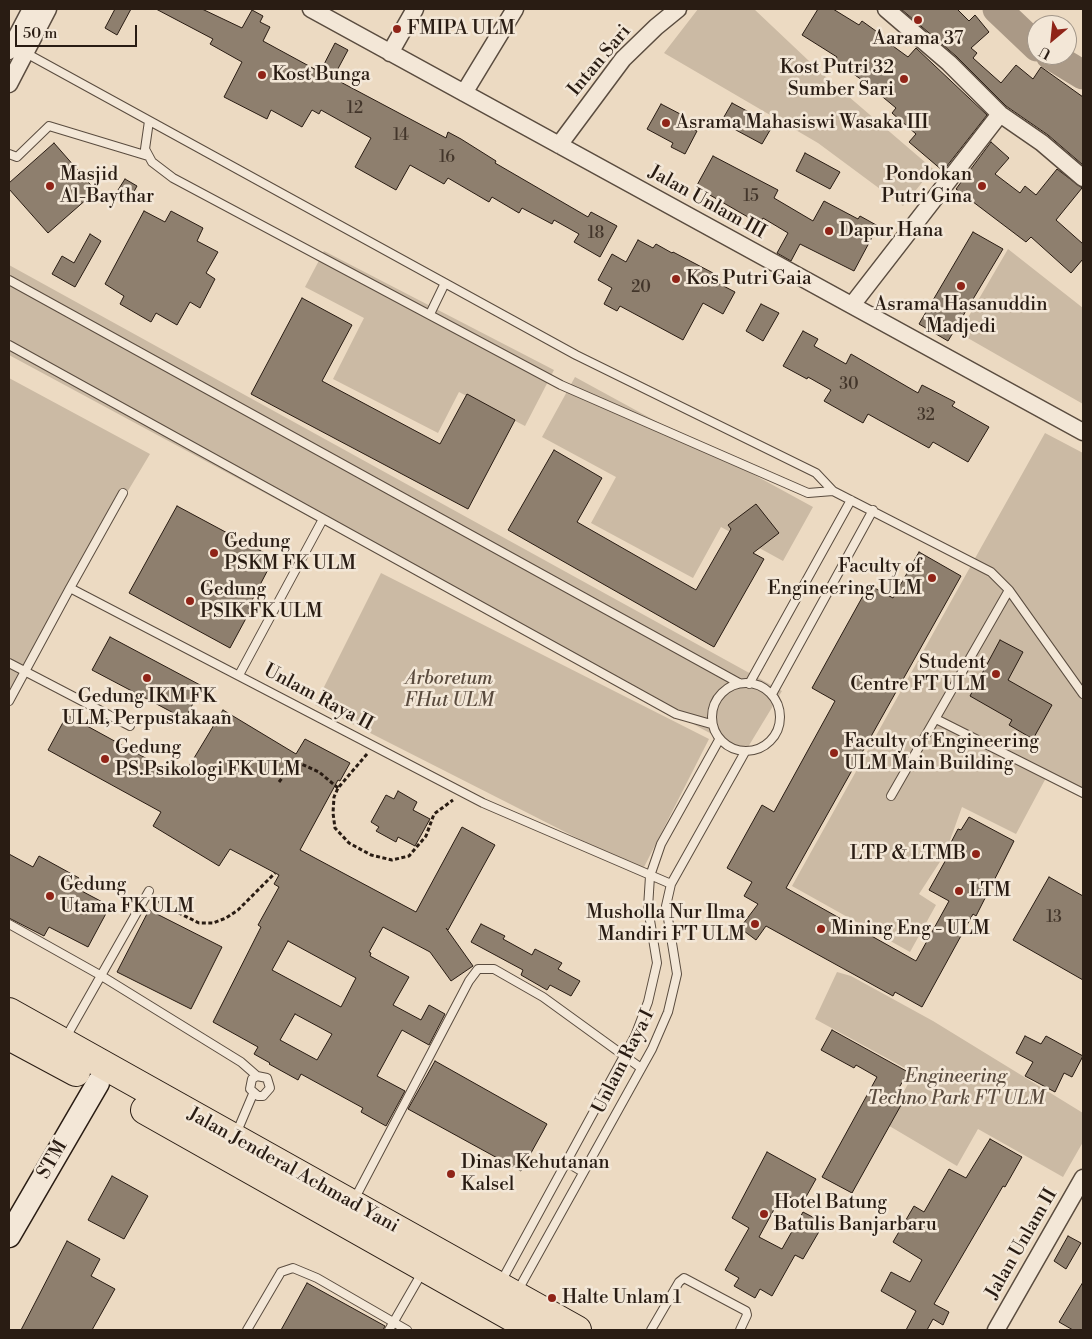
<!DOCTYPE html>
<html>
<head>
<meta charset="utf-8">
<style>
  body { margin:0 }
  #map { position:relative; width:1092px; height:1339px; overflow:hidden; background:#ecdac2; font-family:"Libre Bodoni",serif }
  canvas { display:block }
  .frame { position:absolute; inset:0; border:10px solid #291c13; pointer-events:none }
  .north { position:absolute; left:1027px; top:15px; width:50px; height:50px; box-sizing:border-box; background:#f3e7d7; border:1px solid #a29689; border-radius:50%; rotate:208deg; font-size:14px; font-weight:700; line-height:20px; text-align:center; color:#291c13 }
  .north::after { content:''; display:block; margin:auto; width:18px; height:22px; background:#8f2418; clip-path:polygon(50% 0,100% 100%,50% 72%,0 100%) }
  .scale { position:absolute; left:15px; top:25px; width:122px; height:22px; box-sizing:border-box; border:2px solid #291c13; border-top:0; padding-left:6px; font-size:15px; line-height:18px; white-space:nowrap; color:#291c13; -webkit-text-stroke:4px #f3e7d7; paint-order:stroke }
</style>
</head>
<body>
<div id="map">
<canvas width="1092" height="1339"></canvas>
<div class="frame"></div>
<div class="north">U</div>
<div class="scale">50 m</div>
</div>
<script>
const ctx = document.querySelector('canvas').getContext('2d');
ctx.lineJoin = 'round';
function paint(path, color) {
  ctx.fillStyle = color;
  ctx.fill(path, 'evenodd');
}
function toPath(rows) {
  const path = new Path2D();
  for (const r of rows) {
    if (r.length === 3) {
      path.moveTo(r[0] + r[2], r[1]);
      path.arc(r[0], r[1], r[2], 0, 2 * Math.PI);
      continue;
    }
    path.moveTo(r[0], r[1]);
    for (let i = 2; i < r.length; i += 2) path.lineTo(r[i], r[i + 1]);
  }
  return path;
}
function strokePath(path, color, width, dash) {
  ctx.strokeStyle = color;
  ctx.lineWidth = width;
  ctx.lineCap = dash ? 'butt' : 'round';
  ctx.setLineDash(dash || []);
  ctx.stroke(path);
}
function label(font, color, halo, rows, align = 'center') {
  ctx.font = font + ' "Libre Bodoni",serif';
  ctx.lineWidth = 5;
  ctx.setLineDash([]);
  ctx.textBaseline = 'middle';
  ctx.strokeStyle = halo;
  ctx.fillStyle = color;
  for (const [text, x, y, turn = 0] of rows) {
    ctx.save();
    ctx.translate(x, y);
    ctx.rotate((+turn || 0) * Math.PI / 180);
    ctx.textAlign = isNaN(turn) ? turn : align;
    if (halo) ctx.strokeText(text, 0, 0);
    ctx.fillText(text, 0, 0);
    ctx.restore();
  }
}
paint(toPath([
  [698,9,754,9,827,78,933,169,903,206,818,143,664,53],
  [1008,249,1083,308,1083,404,959,333],
  [324,251,554,370,525,426,459,392,438,433,333,379,364,318,305,287],
  [9,265,782,691,745,752,9,355],
  [575,377,813,507,783,561,721,527,693,578,591,523,616,477,542,437],
  [9,378,150,454,9,690],
  [1045,433,1083,453,1083,788,1047,776,1016,834,962,807,945,854,919,894,936,905,910,952,792,886],
  [381,573,709,739,642,871,315,705],
  [837,972,851,976,933,1021,1083,1113,1083,1142,1063,1177,978,1129,957,1166,886,1124,914,1073,815,1019]
]), '#cbbaa4');
strokePath(toPath([
  [997,9,1037,47],
  [1050,55,1083,75]
]), '#aa9986', 29);
const building = toPath([
  [115,9,131,9,117,35,105,28,115,9],
  [156,9,202,9,242,28,252,10,263,16,260,22,270,27,263,41,320,72,335,43,348,50,333,78,446,138,448,132,461,139,496,161,495,163,588,217,591,212,617,226,600,257,574,242,579,234,554,220,552,224,522,208,519,213,492,197,489,202,448,178,444,184,410,165,396,190,355,167,371,138,321,110,319,114,312,110,302,127,271,110,267,119,224,97,242,62,210,44,213,39,156,9],
  [818,9,833,9,859,25,862,21,887,39,886,41,908,57,916,48,987,115,943,171,909,142,916,134,892,113,896,108,878,93,879,92,835,61,837,57,802,35,818,9],
  [901,9,957,9,969,21,975,15,989,32,971,48,977,53,973,58,1001,83,1016,65,1033,79,1041,67,1083,97,1083,165,1048,135,1006,106,956,56,901,9],
  [732,103,773,125,762,144,721,122,732,103],
  [661,104,684,116,681,122,697,131,685,154,671,147,673,143,647,129,661,104],
  [991,142,1009,158,995,174,1020,193,1025,186,1036,195,1057,169,1082,188,1056,220,1083,244,1083,259,1071,273,1031,237,1026,242,956,189,991,142],
  [54,143,96,191,48,233,9,189,9,183,54,143],
  [805,153,840,172,830,189,796,171,805,153],
  [713,156,778,190,774,198,813,221,824,201,858,219,860,216,878,226,854,271,800,244,791,261,777,253,788,233,763,218,760,224,696,187,713,156],
  [125,179,137,186,131,197,118,190,125,179],
  [144,211,165,222,171,211,203,228,197,241,218,252,206,273,215,279,200,308,190,302,177,325,156,313,151,322,120,304,124,296,105,284,144,211],
  [973,232,1003,249,948,341,919,324,973,232],
  [90,234,101,241,75,287,52,274,62,256,74,263,90,234],
  [638,240,653,248,656,244,672,253,673,252,713,273,710,279,735,292,723,314,703,303,683,340,620,306,617,311,604,304,612,288,598,280,612,254,626,262,638,240],
  [302,298,352,325,322,381,440,444,467,394,515,420,468,509,251,394,302,298],
  [761,304,779,313,763,341,746,331,761,304],
  [803,331,818,339,814,346,846,364,851,354,918,393,922,385,955,402,952,406,989,427,968,462,933,442,929,448,868,414,863,423,824,401,831,390,808,377,807,379,783,366,803,331],
  [554,450,602,478,577,522,696,590,731,529,728,525,756,504,779,533,753,553,764,559,714,647,508,530,554,450],
  [177,506,274,558,248,608,251,609,230,648,129,593,177,506],
  [919,552,961,576,786,888,916,961,949,901,929,890,948,856,945,854,958,829,961,830,969,817,1014,841,976,916,973,914,922,1007,895,992,893,996,766,926,756,940,740,928,758,904,744,896,752,882,727,868,762,805,774,812,835,701,812,688,869,585,893,598,919,552],
  [110,637,202,686,185,719,92,670,110,637],
  [1000,640,1023,652,1008,680,1052,705,1033,739,1009,725,1012,720,970,696,1000,640],
  [223,710,296,754,305,739,350,763,340,781,338,780,300,850,416,912,462,827,495,845,448,930,446,928,473,966,451,981,430,952,383,927,369,952,371,953,370,956,409,977,393,1005,421,1020,429,1005,445,1014,429,1045,402,1030,377,1076,405,1091,386,1126,361,1112,363,1108,301,1074,298,1080,269,1064,270,1063,254,1054,258,1047,213,1022,261,927,258,925,279,887,274,884,279,875,230,849,219,866,153,826,161,812,48,750,67,715,182,778,223,710],
  [288,941,356,978,341,1007,272,970,288,941],
  [295,1014,332,1034,317,1060,280,1040,295,1014],
  [398,791,417,802,413,810,430,819,415,846,398,837,396,842,376,831,379,827,371,822,386,795,394,799,398,791],
  [9,854,33,867,39,856,79,878,74,887,110,906,88,947,49,927,44,936,9,918,9,854],
  [1049,877,1083,896,1083,980,1013,940,1049,877],
  [149,910,222,947,191,1009,117,972,149,910],
  [481,924,505,936,503,939,532,955,535,949,562,963,558,969,580,981,571,996,550,985,547,990,521,975,523,970,471,942,481,924],
  [832,1030,908,1072,896,1093,905,1098,852,1193,822,1177,877,1077,856,1065,854,1068,821,1050,832,1030],
  [1025,1036,1041,1044,1046,1036,1083,1056,1072,1077,1064,1073,1055,1092,1025,1076,1033,1062,1016,1053,1025,1036],
  [435,1061,547,1124,521,1171,408,1109,435,1061],
  [990,1139,1022,1157,1005,1187,1003,1186,934,1304,949,1312,943,1325,933,1319,927,1330,906,1330,916,1311,881,1291,891,1272,910,1282,922,1260,893,1242,914,1206,924,1212,949,1169,966,1178,990,1139],
  [767,1152,816,1179,802,1204,783,1193,759,1237,782,1249,803,1212,824,1223,803,1259,795,1255,772,1296,760,1289,755,1298,734,1286,739,1278,725,1270,749,1228,732,1218,767,1152],
  [112,1176,148,1196,124,1239,88,1220,112,1176],
  [1068,1236,1081,1243,1066,1269,1054,1261,1068,1236],
  [67,1241,100,1259,91,1276,115,1289,92,1330,21,1330,67,1241],
  [1083,1282,1083,1330,1073,1330,1059,1322,1083,1282],
  [307,1283,385,1326,383,1330,281,1330,307,1283]
]);
paint(building, '#8e7f6e');
strokePath(building, '#291c13', 1);
const lane = toPath([
  [24,52,576,355,816,473,833,491,991,572,1009,590,891,796],
  [149,121,145,149,152,162,173,178,561,385,808,493,833,491],
  [9,154,17,157,49,126,148,156],
  [9,280,739,683],
  [430,314,445,283],
  [9,345,676,714,711,724],
  [70,588,123,493],
  [1009,590,1083,694],
  [9,663,130,726],
  [239,675,323,519],
  [746,717,34],
  [749,684,851,500],
  [772,694,873,510],
  [9,701,70,588,483,803,671,884],
  [936,719,1083,793],
  [9,924,100,975,241,1062,257,1076,267,1078,270,1088,263,1096,258,1096,250,1089,252,1079,257,1076],
  [65,1039,149,891],
  [236,1134,253,1094],
  [566,1162,583,1172],
  [354,1200,469,981,478,969,494,969,543,997,641,1068],
  [501,1282,635,1036,648,1002,657,963,648,908,650,876,661,844,719,740],
  [517,1292,652,1049,668,1012,677,974,666,906,671,884,745,752],
  [247,1330,281,1272,293,1268,317,1278,407,1330],
  [389,1330,423,1271],
  [651,1330,679,1282,684,1278,746,1311,747,1315,740,1330]
]);
const street = toPath([
  [311,9,1083,432],
  [886,9,949,63,1000,114,1042,143,1083,178],
  [9,51,31,9],
  [390,53,415,9],
  [9,84,48,9],
  [464,93,515,9],
  [559,145,623,59,656,27,678,9],
  [852,305,1000,114],
  [996,1330,1083,1178]
]);
const secondary = toPath([
  [9,1236,98,1083]
]);
const highway = toPath([
  [9,1012,577,1330],
  [9,1036,76,1072],
  [145,1110,535,1330]
]);
strokePath(lane, '#5a4c3f', 10);
strokePath(street, '#5a4c3f', 19);
strokePath(secondary, '#291c13', 25);
strokePath(highway, '#291c13', 30);
strokePath(toPath([
  [945,39,953,30],
  [367,754,338,788,334,797,333,813,335,828,349,843,371,855,392,860,409,856,426,836,434,814,453,800],
  [279,782,292,765,299,763,319,772,338,788],
  [155,901,199,923,213,923,226,918,238,910,275,873]
]), '#291c13', 3, [4, 2.5]);
strokePath(lane, '#f3e7d7', 8);
strokePath(street, '#f3e7d7', 16);
strokePath(secondary, '#f3e7d7', 22);
strokePath(highway, '#ecdac2', 28);
for (const [x, y, r, color] of [
  [918,20,5,"#8f2418"],
  [397,29,5,"#8f2418"],
  [262,75,5,"#8f2418"],
  [904,79,5,"#8f2418"],
  [666,123,5,"#8f2418"],
  [50,186,5,"#8f2418"],
  [982,186,5,"#8f2418"],
  [829,231,5,"#8f2418"],
  [676,279,5,"#8f2418"],
  [961,286,5,"#8f2418"],
  [214,553,5,"#8f2418"],
  [932,578,5,"#8f2418"],
  [190,601,5,"#8f2418"],
  [996,674,5,"#8f2418"],
  [147,678,5,"#8f2418"],
  [834,753,5,"#8f2418"],
  [105,759,5,"#8f2418"],
  [976,854,5,"#8f2418"],
  [959,891,5,"#8f2418"],
  [50,896,5,"#8f2418"],
  [755,924,5,"#8f2418"],
  [821,929,5,"#8f2418"],
  [451,1174,5,"#8f2418"],
  [764,1214,5,"#8f2418"],
  [552,1298,5,"#8f2418"]
]) {
  const dot = new Path2D();
  dot.arc(x, y, r, 0, 2 * Math.PI);
  ctx.fillStyle = color;
  ctx.fill(dot);
  strokePath(dot, '#f3e7d7', 2);
}
label('16px', '#42352a', null, [
  ["12",355,109],
  ["14",401,136],
  ["16",447,158],
  ["15",751,197],
  ["18",596,234],
  ["20",641,288],
  ["30",849,385],
  ["32",926,416],
  ["13",1054,918]
]);
label('19px', '#291c13', '#f3e7d7', [
  ["FMIPA ULM",407,29],
  ["Aarama 37",918,39,"center"],
  ["Kost Putri 32",894,68,"right"],
  ["Sumber Sari",894,90,"right"],
  ["Kost Bunga",272,75],
  ["Asrama Mahasiswi Wasaka III",676,123],
  ["Masjid",60,175],
  ["Al-Baythar",60,197],
  ["Pondokan",972,175,"right"],
  ["Putri Gina",972,197,"right"],
  ["Dapur Hana",839,231],
  ["Kos Putri Gaia",686,279],
  ["Asrama Hasanuddin",961,305,"center"],
  ["Madjedi",961,327,"center"],
  ["Gedung",224,542],
  ["PSKM FK ULM",224,564],
  ["Faculty of",922,567,"right"],
  ["Engineering ULM",922,589,"right"],
  ["Gedung",200,590],
  ["PSIK FK ULM",200,612],
  ["Student",986,663,"right"],
  ["Centre FT ULM",986,685,"right"],
  ["Gedung IKM FK",147,697,"center"],
  ["ULM, Perpustakaan",147,719,"center"],
  ["Faculty of Engineering",844,742],
  ["ULM Main Building",844,764],
  ["Gedung",115,748],
  ["PS.Psikologi FK ULM",115,770],
  ["LTP & LTMB",966,854,"right"],
  ["Gedung",60,885],
  ["Utama FK ULM",60,907],
  ["LTM",969,891],
  ["Musholla Nur Ilma",745,913,"right"],
  ["Mandiri FT ULM",745,935,"right"],
  ["Mining Eng - ULM",831,929],
  ["Dinas Kehutanan",461,1163],
  ["Kalsel",461,1185],
  ["Hotel Batung",774,1203],
  ["Batulis Banjarbaru",774,1225],
  ["Halte Unlam 1",562,1298]
], 'left');
label('19px', '#291c13', '#f3e7d7', [
  ["Intan Sari",600,61,-50],
  ["Jalan Unlam III",707,203,29],
  ["Unlam Raya II",318,698,28],
  ["Unlam Raya I",624,1062,-63],
  ["STM",53,1160,-60],
  ["Jalan Jenderal Achmad Yani",293,1171,29],
  ["Jalan Unlam II",1022,1244,-60]
]);
label('italic 19px', '#5a4b3e', '#f3e7d7', [
  ["Arboretum",449,679],
  ["FHut ULM",449,701],
  ["Engineering",956,1077],
  ["Techno Park FT ULM",956,1099]
]);
</script>
</body>
</html>
